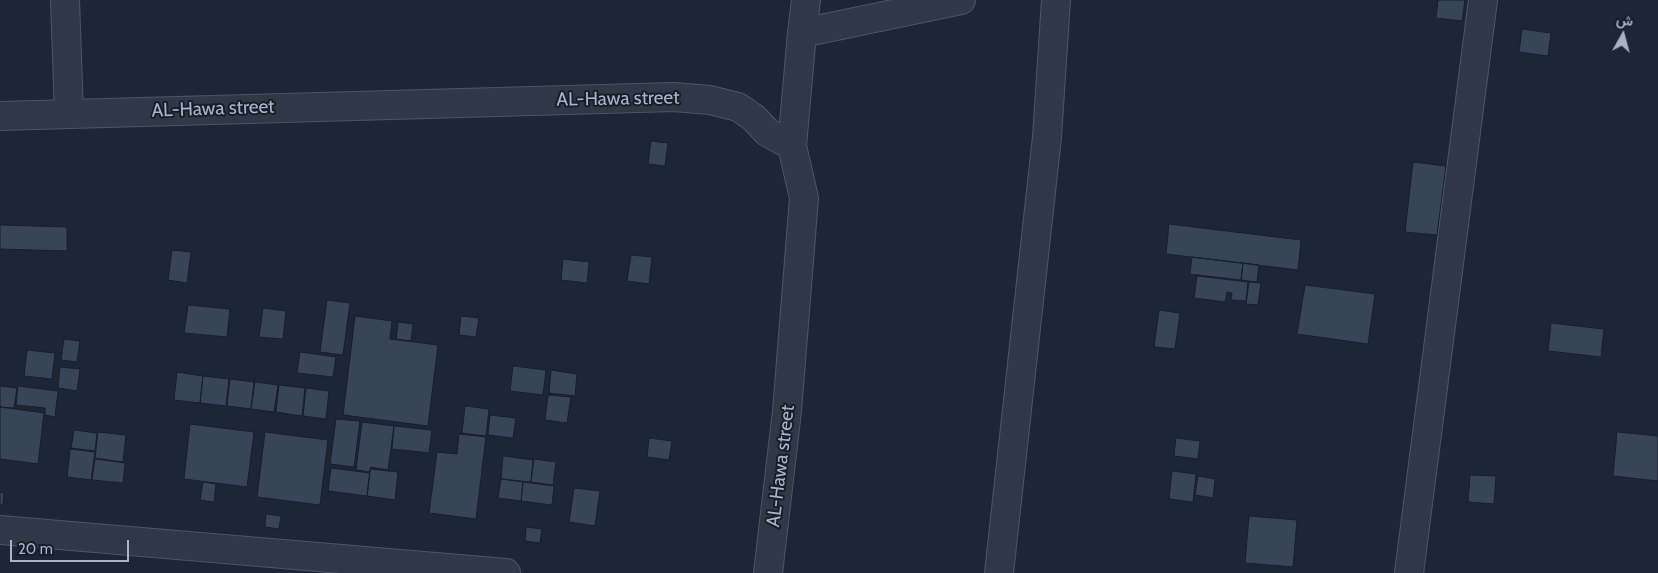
<!DOCTYPE html>
<html>
<head>
<meta charset="utf-8">
<style>
  body { margin:0 }
  #map { position:relative; width:1658px; height:573px; overflow:hidden; background:#1d2637; font-family:Cabin,Vazirmatn,sans-serif }
  canvas { display:block }
  .north { position:absolute; left:1598px; top:10px; width:50px; height:50px; -webkit-text-stroke:4px #161d2b; paint-order:stroke; rotate:7deg; font-size:14px; font-weight:700; line-height:20px; text-align:center; color:#aab2c5 }
  .north::after { content:''; display:block; margin:auto; width:18px; height:22px; background:#aab2c5; clip-path:polygon(50% 0,100% 100%,50% 72%,0 100%) }
  .scale { position:absolute; left:10px; top:540px; width:119px; height:22px; box-sizing:border-box; border:2px solid #aab2c5; border-top:0; padding-left:6px; font-size:15px; line-height:18px; white-space:nowrap; color:#aab2c5; -webkit-text-stroke:4px #161d2b; paint-order:stroke }
</style>
</head>
<body>
<div id="map">
<canvas width="1658" height="573"></canvas>
<div class="north">ش</div>
<div class="scale">20 m</div>
</div>
<script>
const ctx = document.querySelector('canvas').getContext('2d');
ctx.lineJoin = 'round';
function paint(path, color) {
  ctx.fillStyle = color;
  ctx.fill(path, 'evenodd');
}
function toPath(rows) {
  const path = new Path2D();
  for (const r of rows) {
    path.moveTo(r[0], r[1]);
    for (let i = 2; i < r.length; i += 2) path.lineTo(r[i], r[i + 1]);
  }
  return path;
}
function strokePath(path, color, width, dash) {
  ctx.strokeStyle = color;
  ctx.lineWidth = width;
  ctx.lineCap = dash ? 'butt' : 'round';
  ctx.setLineDash(dash || []);
  ctx.stroke(path);
}
function label(font, color, halo, rows, align = 'center') {
  ctx.font = font + ' Cabin,sans-serif';
  ctx.lineWidth = 4;
  ctx.setLineDash([]);
  ctx.textBaseline = 'middle';
  ctx.strokeStyle = halo;
  ctx.fillStyle = color;
  for (const [text, x, y, turn = 0] of rows) {
    ctx.save();
    ctx.translate(x, y);
    ctx.rotate((+turn || 0) * Math.PI / 180);
    ctx.textAlign = isNaN(turn) ? turn : align;
    if (halo) ctx.strokeText(text, 0, 0);
    ctx.fillText(text, 0, 0);
    ctx.restore();
  }
}
const building = toPath([
  [1438,0,1465,0,1462,21,1436,18,1438,0],
  [1522,29,1551,33,1548,56,1519,52,1522,29],
  [651,141,668,143,665,166,648,164,651,141],
  [1413,162,1446,166,1437,235,1405,232,1413,162],
  [1169,224,1301,240,1298,270,1166,254,1169,224],
  [0,225,67,227,67,251,0,249,0,225],
  [172,250,191,252,187,283,168,280,172,250],
  [631,255,652,257,649,284,627,281,631,255],
  [1192,257,1243,263,1241,280,1190,274,1192,257],
  [563,259,589,262,587,283,561,280,563,259],
  [1243,263,1259,265,1257,282,1241,280,1243,263],
  [1197,276,1248,282,1246,301,1231,300,1232,293,1227,292,1225,302,1194,298,1197,276],
  [1249,282,1261,283,1258,305,1246,304,1249,282],
  [1305,285,1375,294,1368,344,1297,334,1305,285],
  [327,300,350,303,343,355,320,352,327,300],
  [188,305,230,309,227,337,184,333,188,305],
  [263,308,286,311,283,339,259,337,263,308],
  [1159,310,1180,313,1175,349,1154,347,1159,310],
  [355,316,392,321,390,339,438,345,428,426,343,415,355,316],
  [461,316,479,318,476,337,459,335,461,316],
  [398,322,413,324,411,341,396,339,398,322],
  [1551,323,1604,329,1601,357,1548,351,1551,323],
  [64,339,80,341,77,362,61,360,64,339],
  [27,350,55,353,52,379,24,376,27,350],
  [300,352,336,357,333,377,297,373,300,352],
  [513,366,546,370,543,395,510,391,513,366],
  [60,367,80,369,77,391,58,388,60,367],
  [551,370,577,374,575,396,549,393,551,370],
  [177,372,203,376,200,403,174,400,177,372],
  [203,376,229,379,226,406,200,403,203,376],
  [230,379,254,382,251,409,227,406,230,379],
  [255,382,278,385,274,412,251,409,255,382],
  [279,385,305,388,302,416,276,412,279,385],
  [0,386,17,388,14,408,0,407,0,386],
  [18,386,58,391,55,417,45,415,45,408,16,405,18,386],
  [306,388,329,391,326,419,303,416,306,388],
  [548,395,571,397,567,423,545,420,548,395],
  [465,406,489,409,486,436,462,433,465,406],
  [0,407,44,413,38,464,0,459,0,407],
  [490,415,516,418,513,438,488,435,490,415],
  [336,419,360,421,354,467,330,464,336,419],
  [362,422,394,426,388,470,371,467,370,472,356,470,362,422],
  [190,424,254,432,247,487,184,479,190,424],
  [394,426,432,430,429,453,392,449,394,426],
  [74,430,97,433,95,451,71,448,74,430],
  [98,432,126,435,123,462,95,458,98,432],
  [265,432,328,440,320,505,257,497,265,432],
  [1617,432,1658,436,1658,481,1613,476,1617,432],
  [459,434,486,437,476,519,429,513,437,452,457,454,459,434],
  [649,438,672,441,669,460,647,457,649,438],
  [1176,438,1200,441,1198,459,1174,456,1176,438],
  [70,449,95,452,91,480,67,477,70,449],
  [503,456,533,460,531,482,501,479,503,456],
  [95,459,125,463,123,483,92,480,95,459],
  [534,459,556,462,553,485,531,482,534,459],
  [331,468,370,473,367,496,328,491,331,468],
  [370,469,398,472,395,500,367,496,370,469],
  [1172,471,1196,474,1193,502,1169,499,1172,471],
  [1470,475,1496,476,1494,504,1468,502,1470,475],
  [1198,476,1215,479,1213,498,1195,495,1198,476],
  [501,479,523,482,521,501,498,498,501,479],
  [203,482,216,484,214,502,200,500,203,482],
  [523,482,554,486,552,505,521,501,523,482],
  [574,488,600,491,595,526,569,522,574,488],
  [0,492,4,493,3,505,0,505,0,492],
  [266,514,281,516,279,529,265,527,266,514],
  [1249,516,1297,520,1293,567,1245,563,1249,516],
  [526,527,542,529,540,543,525,541,526,527]
]);
paint(building, '#384458');
strokePath(building, '#181f2d', 1);
const minor = toPath([
  [65,0,69,113],
  [802,33,961,0],
  [0,116,674,97,710,100,738,107,754,118,767,132,792,146,804,198,787,411,768,573],
  [792,146,802,33,806,0],
  [0,530,506,573],
  [999,573,1047,137,1056,0],
  [1409,573,1483,0]
]);
strokePath(minor, '#4e5566', 30);
strokePath(minor, '#303847', 28);
label('19px', '#aab2c5', '#161d2b', [
  ["AL-Hawa street",618,99,-1],
  ["AL-Hawa street",213,109,-2],
  ["AL-Hawa street",781,466,-83]
]);
</script>
</body>
</html>
